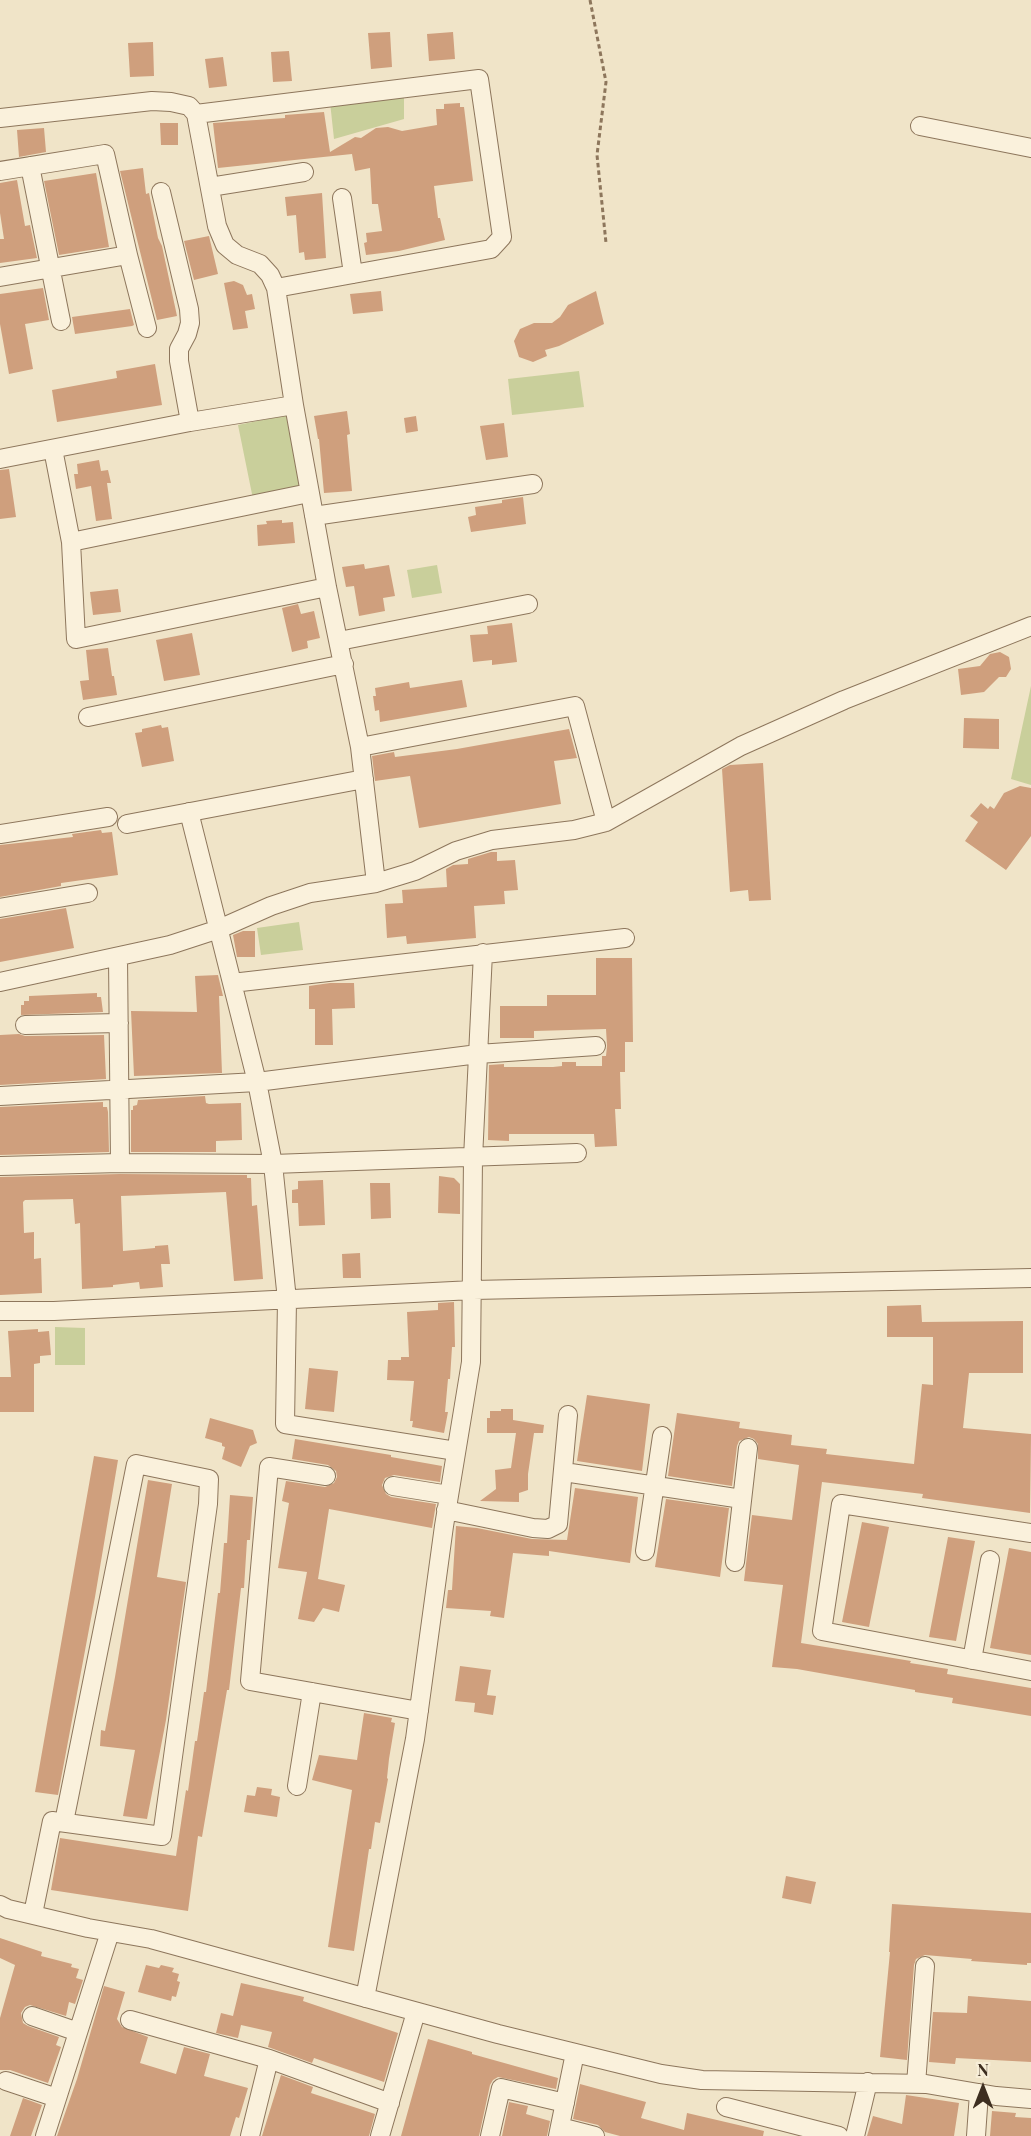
<!DOCTYPE html>
<html>
<head>
<meta charset="utf-8">
<style>
  body { margin:0 }
  #map { position:relative; width:1031px; height:2136px; overflow:hidden; background:#f0e4c8; font-family:"Playfair Display",serif }
  canvas { display:block }
  .north { position:absolute; left:953px; top:2058px; width:60px; height:60px; -webkit-text-stroke:4px #f7eed8; paint-order:stroke; rotate:0deg; font-size:16px; font-weight:700; line-height:24px; text-align:center; color:#3d2e20 }
  .north::after { content:''; display:block; margin:auto; width:21px; height:27px; background:#3d2e20; clip-path:polygon(50% 0,100% 100%,50% 72%,0 100%) }
</style>
</head>
<body>
<div id="map">
<canvas width="1031" height="2136"></canvas>
<div class="north">N</div>
</div>
<script>
const ctx = document.querySelector('canvas').getContext('2d');
ctx.lineJoin = 'round';
function paint(path, color) {
  ctx.fillStyle = color;
  ctx.fill(path, 'evenodd');
}
function toPath(rows) {
  const path = new Path2D();
  for (const r of rows) {
    path.moveTo(r[0], r[1]);
    for (let i = 2; i < r.length; i += 2) path.lineTo(r[i], r[i + 1]);
  }
  return path;
}
function strokePath(path, color, width, dash) {
  ctx.strokeStyle = color;
  ctx.lineWidth = width;
  ctx.lineCap = dash ? 'butt' : 'round';
  ctx.setLineDash(dash || []);
  ctx.stroke(path);
}
paint(toPath([
  [404,94,404,119,334,139,330,102],
  [579,371,584,407,512,415,508,379],
  [286,415,301,489,253,499,238,425],
  [437,565,442,593,412,598,407,570],
  [1031,686,1031,785,1011,779],
  [299,922,303,950,261,955,257,928],
  [55,1327,85,1328,85,1365,55,1365]
]), '#c9cf9b');
paint(toPath([
  [390,32,392,67,371,69,368,33],
  [453,32,455,59,429,61,427,34],
  [153,42,154,76,130,77,128,43],
  [289,51,292,81,273,82,271,52],
  [223,57,227,86,209,88,205,59],
  [460,103,460,107,464,107,473,181,434,186,438,218,440,218,445,240,399,251,366,255,364,243,367,242,366,233,382,231,378,204,372,204,370,168,355,171,352,154,218,168,213,123,285,118,285,115,324,112,330,152,355,137,361,138,376,128,388,127,402,131,437,125,436,109,444,109,444,104],
  [160,123,178,123,178,145,161,145],
  [44,128,46,152,19,157,17,130],
  [143,168,146,194,149,193,158,238,162,246,177,316,157,320,120,171],
  [96,173,109,247,59,255,44,181],
  [17,180,25,226,30,225,37,258,0,263,0,239,4,239,0,213,0,183],
  [322,193,326,258,305,260,304,252,299,253,296,215,287,216,285,197],
  [209,236,218,274,194,280,184,241],
  [234,281,243,285,247,295,252,294,255,309,245,311,248,328,233,330,224,283],
  [43,288,49,320,25,324,33,369,9,374,0,324,0,294],
  [381,291,383,311,353,314,350,294],
  [596,291,604,324,559,346,545,350,547,356,533,362,519,357,514,341,520,329,534,323,552,323,560,317,568,305],
  [130,309,134,325,132,326,75,334,72,317],
  [155,364,162,405,57,422,52,390,117,378,116,371],
  [347,411,350,434,347,435,352,491,324,493,319,439,318,439,314,416],
  [416,416,418,431,406,433,404,418],
  [504,423,508,457,486,460,480,426],
  [99,460,101,471,108,470,111,483,107,483,112,519,96,521,91,486,76,489,74,474,78,474,77,464],
  [9,469,16,517,0,519,0,470],
  [523,497,526,524,471,532,468,517,476,515,475,507,502,503,502,500],
  [282,520,282,523,293,522,295,543,258,546,257,525,267,524,266,521],
  [364,564,365,569,389,565,395,596,383,598,385,611,359,616,354,586,346,587,342,567],
  [118,589,121,612,93,615,90,592],
  [298,604,301,614,314,611,320,638,307,641,308,648,292,652,282,608],
  [512,623,517,662,492,665,492,660,473,662,470,635,488,634,487,626],
  [192,633,200,675,164,681,156,640],
  [108,648,112,676,114,676,117,695,83,700,80,681,89,680,86,650],
  [1000,652,1009,657,1011,669,1006,677,999,677,984,692,961,695,958,669,980,666,990,654],
  [462,680,467,707,380,722,379,710,375,711,373,696,376,696,375,688,409,682,410,688],
  [964,718,999,719,999,749,963,748],
  [161,725,162,728,168,727,174,761,142,767,135,733,142,732,142,729],
  [569,729,577,758,554,761,561,804,419,828,410,776,375,781,372,756,394,752,395,757,457,749],
  [763,763,771,900,749,901,748,890,730,892,722,769,730,765],
  [1020,786,1031,788,1031,836,1006,870,965,841,978,822,970,816,981,803,988,809,990,806,994,809,1004,793],
  [101,830,102,833,112,832,118,875,61,883,61,886,0,897,0,845,73,837,72,834],
  [491,852,497,852,497,861,515,860,518,890,504,891,505,904,474,906,476,938,407,944,406,936,387,938,385,904,403,903,402,890,447,887,446,869,453,865,468,864,468,859],
  [66,908,74,948,0,962,0,919],
  [243,931,255,931,255,957,237,957,233,935],
  [596,958,632,958,633,1042,625,1042,625,1072,620,1072,621,1109,615,1109,617,1146,595,1147,594,1134,509,1134,509,1141,488,1140,489,1065,504,1064,504,1067,553,1067,562,1066,562,1062,576,1062,576,1066,602,1066,602,1056,606,1056,607,1046,606,1029,534,1031,534,1038,500,1038,500,1006,547,1006,547,995,596,995],
  [218,975,223,996,219,996,222,1073,134,1076,131,1011,197,1012,195,976],
  [330,983,354,983,355,1008,332,1009,333,1045,315,1045,315,1009,309,1009,309,986],
  [97,993,97,997,101,997,103,1012,21,1015,21,1005,24,1005,24,1001,29,1001,29,996],
  [19,1034,25,1036,104,1035,106,1079,0,1085,0,1035],
  [205,1096,206,1103,209,1104,241,1103,242,1140,216,1141,216,1152,131,1152,131,1110,133,1110,133,1106,137,1105,138,1100],
  [103,1102,103,1107,107,1107,108,1112,109,1152,0,1155,0,1107],
  [120,1174,247,1175,247,1178,251,1178,252,1206,257,1205,263,1279,234,1281,226,1192,121,1196,123,1251,155,1248,155,1246,168,1245,170,1264,161,1264,163,1287,140,1289,139,1282,113,1285,113,1287,82,1289,80,1223,75,1224,73,1199,25,1200,23,1202,24,1233,34,1232,34,1259,41,1258,42,1293,0,1295,0,1177],
  [439,1176,454,1178,460,1184,460,1214,438,1213],
  [323,1180,325,1225,299,1226,298,1203,292,1203,292,1190,298,1189,298,1181],
  [370,1183,390,1183,391,1218,371,1219],
  [360,1253,361,1278,343,1278,342,1254],
  [454,1302,455,1347,452,1347,450,1379,448,1379,445,1412,448,1412,444,1433,412,1427,413,1421,410,1421,414,1381,387,1380,388,1360,401,1360,401,1357,409,1357,407,1312,438,1310,438,1303],
  [921,1305,922,1322,1023,1321,1023,1373,969,1373,963,1428,1031,1434,1030,1513,922,1498,923,1494,822,1482,801,1643,911,1661,910,1663,948,1669,947,1674,1031,1688,1031,1716,952,1703,953,1698,915,1692,915,1690,797,1669,772,1667,783,1585,744,1581,749,1538,752,1515,792,1520,799,1465,758,1459,758,1444,754,1439,749,1437,739,1441,737,1446,732,1486,668,1476,677,1413,740,1422,739,1428,792,1435,791,1445,827,1449,826,1454,914,1464,922,1384,933,1385,933,1337,887,1337,887,1306],
  [38,1329,38,1332,49,1331,51,1355,40,1356,40,1363,34,1364,34,1412,0,1412,0,1377,11,1377,8,1331],
  [309,1368,338,1371,334,1412,305,1409],
  [587,1395,650,1404,642,1471,577,1461],
  [501,1409,513,1409,513,1420,544,1425,543,1433,534,1433,528,1474,528,1490,519,1493,519,1502,480,1501,496,1489,495,1470,511,1468,516,1433,487,1433,487,1418,490,1418,490,1411,501,1411],
  [210,1418,253,1430,257,1443,250,1446,241,1467,222,1459,225,1447,222,1446,222,1443,205,1438],
  [295,1439,391,1455,391,1457,442,1466,440,1482,394,1475,385,1478,382,1485,386,1494,391,1497,436,1504,432,1528,329,1509,318,1579,345,1585,339,1612,323,1608,314,1622,298,1619,307,1572,278,1568,289,1503,282,1501,286,1481,325,1487,334,1483,337,1477,336,1471,328,1465,292,1459],
  [94,1456,118,1460,95,1597,58,1795,35,1792],
  [148,1480,172,1484,157,1577,186,1582,166,1720,147,1819,123,1816,135,1750,100,1746,101,1730,105,1731,115,1677],
  [575,1488,638,1497,630,1563,549,1551,549,1556,513,1553,504,1618,490,1616,491,1611,446,1608,448,1590,452,1590,456,1526,477,1528,532,1539,567,1540],
  [230,1495,253,1497,250,1540,247,1540,244,1588,241,1588,229,1690,227,1690,202,1837,198,1836,188,1911,51,1890,60,1838,176,1856,186,1790,188,1791,195,1741,197,1741,204,1692,206,1692,218,1593,220,1593,224,1543,227,1543],
  [666,1499,729,1508,720,1577,655,1567],
  [862,1522,889,1527,869,1627,842,1622],
  [948,1537,975,1541,956,1641,929,1637],
  [1009,1548,1031,1552,1031,1655,990,1648],
  [460,1666,491,1670,487,1695,496,1696,493,1715,474,1712,475,1703,455,1701],
  [364,1713,392,1718,391,1722,395,1723,389,1759,387,1778,388,1779,380,1823,375,1822,371,1849,369,1849,354,1951,328,1947,352,1790,312,1780,319,1755,357,1760],
  [257,1787,272,1789,271,1795,280,1797,277,1817,244,1812,247,1795,255,1796],
  [786,1876,816,1882,811,1904,782,1898],
  [892,1904,1031,1913,1031,1963,1027,1963,1027,1965,971,1961,972,1959,925,1955,916,1959,914,1965,907,2060,880,2057,890,1952,889,1952],
  [0,1938,42,1952,41,1956,72,1964,71,1967,79,1969,76,1978,83,1980,75,2004,69,2002,66,2016,30,2005,25,2007,21,2013,23,2023,28,2026,59,2037,56,2045,61,2047,48,2083,10,2070,0,2070,0,2018,15,1965,0,1958],
  [146,1965,159,1968,161,1965,174,1968,172,1972,179,1974,177,1981,180,1982,176,1997,172,1996,171,2001,138,1992],
  [241,1983,304,1997,303,2001,398,2033,384,2082,314,2058,312,2063,268,2047,272,2032,241,2025,238,2038,216,2033,221,2013,233,2016],
  [104,1986,125,1992,117,2019,122,2027,148,2037,140,2063,176,2074,184,2047,210,2054,204,2076,248,2088,239,2118,236,2117,230,2136,57,2136,77,2079],
  [968,1996,1031,2001,1031,2062,956,2058,955,2064,929,2062,933,2012,967,2013],
  [428,2039,472,2052,472,2054,558,2078,556,2089,498,2077,493,2080,490,2085,479,2136,401,2136],
  [281,2075,313,2087,311,2093,375,2114,369,2136,262,2136],
  [580,2084,646,2102,641,2118,684,2130,687,2113,764,2131,763,2136,620,2136,605,2132,598,2125,573,2119],
  [906,2095,959,2103,954,2136,867,2136,873,2116,902,2124],
  [23,2098,42,2105,31,2136,10,2136],
  [509,2102,528,2106,526,2114,550,2121,547,2136,502,2136],
  [992,2111,1016,2113,1015,2117,1031,2118,1031,2136,990,2136]
]), '#cf9f7d');
const minor = toPath([
  [0,118,152,101,171,102,189,106,196,114,479,79,502,237,491,249,276,288],
  [920,126,1031,148],
  [30,166,61,321],
  [0,171,105,154,128,255,0,277],
  [210,187,304,172],
  [161,192,189,309,190,323,187,334,179,349,179,361,190,422],
  [342,198,353,274],
  [128,255,147,328],
  [53,449,71,542,76,639,327,587],
  [0,459,190,422,294,405,276,288,270,275,260,264,237,255,225,245,217,226,196,114],
  [314,516,533,484],
  [71,542,309,493],
  [339,641,528,604],
  [88,717,344,664],
  [360,747,376,883],
  [189,812,257,1082,273,1164,287,1300,285,1424,456,1451],
  [606,822,741,746,844,700,1031,626],
  [127,824,364,779],
  [0,834,108,817],
  [0,908,88,893],
  [118,957,120,1163,273,1164,577,1153],
  [0,982,170,945,219,929,271,906,310,893,376,883,415,871,456,851,492,840,574,830,606,822,575,706,360,747,327,587,294,405],
  [232,983,625,938],
  [25,1025,119,1023],
  [0,1096,257,1082,478,1054,596,1046],
  [0,1166,120,1163],
  [0,1311,54,1311,473,1290,1031,1278],
  [564,1472,742,1499],
  [326,1476,269,1467,250,1681,419,1711],
  [393,1486,449,1495],
  [446,1510,533,1528,548,1529,558,1524,568,1415],
  [1031,1533,841,1504,822,1631,1031,1671],
  [645,1551,662,1436],
  [735,1562,748,1448],
  [972,1660,990,1560],
  [297,1786,312,1692],
  [0,1905,8,1909,88,1928,151,1939,498,2034,661,2074,702,2080,926,2084,996,2096,1031,2099],
  [33,1914,52,1821,162,1836,208,1504,209,1479,136,1464,64,1822],
  [365,1998,415,1739,444,1526,471,1362,473,1158,483,953],
  [32,2016,78,2032],
  [130,2020,269,2059,390,2103],
  [6,2081,57,2098],
  [916,2084,925,1966],
  [726,2107,839,2136],
  [560,2127,595,2136],
  [45,2136,110,1932],
  [250,2136,269,2059],
  [380,2136,416,2012],
  [490,2136,501,2088,565,2103],
  [558,2136,575,2053],
  [855,2136,868,2082],
  [976,2136,979,2093]
]);
strokePath(minor, '#8d765c', 20);
strokePath(toPath([
  [590,0,606,82,597,155,606,243]
]), '#8d765c', 3, [4.5, 3]);
strokePath(minor, '#faf1dc', 18);
</script>
</body>
</html>
